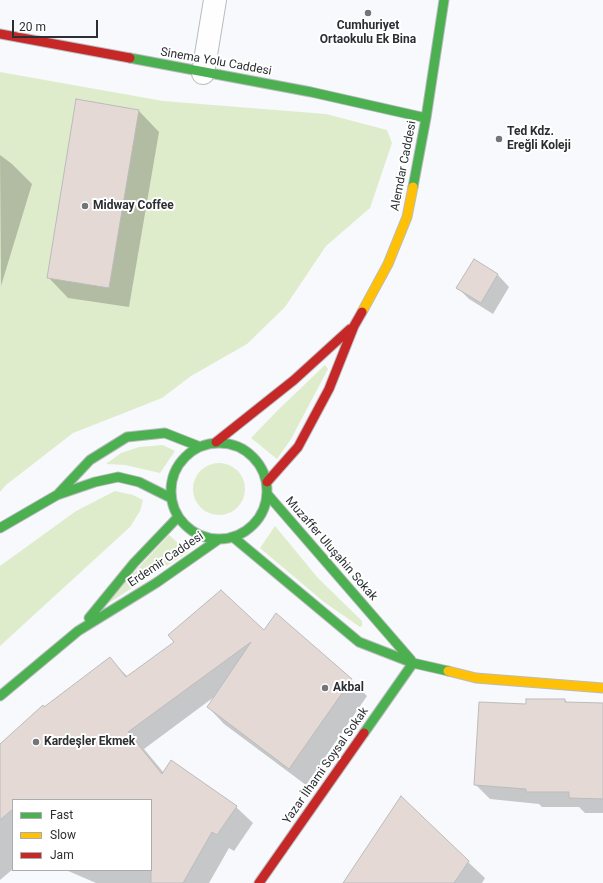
<!DOCTYPE html>
<html>
<head>
<meta charset="utf-8">
<style>
  body { margin:0 }
  #map { position:relative; width:603px; height:883px; overflow:hidden; background:#f7f9fc; font-family:Roboto,sans-serif }
  canvas { display:block }
  .legend { position:absolute; left:12px; top:799px; width:140px; height:72px; box-sizing:border-box; background:#fff; border:1px solid #aaacad; margin:0; padding:5px 7px; list-style:none; font-size:12px; color:#2b2f32 }
  .legend li { display:flex; align-items:center; gap:8px; height:20px }
  .legend b { width:20px; border:1px solid #aaacad }
  .scale { position:absolute; left:12px; top:20px; width:86px; height:18px; box-sizing:border-box; border:2px solid #2b2f32; border-top:0; padding-left:5px; font-size:12px; line-height:14px; white-space:nowrap; color:#2b2f32; -webkit-text-stroke:3px #fff; paint-order:stroke }
</style>
</head>
<body>
<div id="map">
<canvas width="603" height="883"></canvas>
<ul class="legend">
<li><b style="height:5px;background:#4caf50"></b>Fast</li>
<li><b style="height:5px;background:#ffc107"></b>Slow</li>
<li><b style="height:5px;background:#c62828"></b>Jam</li>
</ul>
<div class="scale">20 m</div>
</div>
<script>
const ctx = document.querySelector('canvas').getContext('2d');
ctx.lineJoin = 'round';
function paint(path, color) {
  ctx.fillStyle = color;
  ctx.fill(path, 'evenodd');
}
function toPath(rows) {
  const path = new Path2D();
  for (const r of rows) {
    if (r.length === 3) {
      path.moveTo(r[0] + r[2], r[1]);
      path.arc(r[0], r[1], r[2], 0, 2 * Math.PI);
      continue;
    }
    path.moveTo(r[0], r[1]);
    for (let i = 2; i < r.length; i += 2) path.lineTo(r[i], r[i + 1]);
  }
  return path;
}
function strokePath(path, color, width, dash) {
  ctx.strokeStyle = color;
  ctx.lineWidth = width;
  ctx.lineCap = dash ? 'butt' : 'round';
  ctx.setLineDash(dash || []);
  ctx.stroke(path);
}
function label(font, color, halo, rows, align = 'center') {
  ctx.font = font + ' Roboto,sans-serif';
  ctx.lineWidth = 4;
  ctx.setLineDash([]);
  ctx.textBaseline = 'middle';
  ctx.strokeStyle = halo;
  ctx.fillStyle = color;
  for (const [text, x, y, turn = 0] of rows) {
    ctx.save();
    ctx.translate(x, y);
    ctx.rotate((+turn || 0) * Math.PI / 180);
    ctx.textAlign = isNaN(turn) ? turn : align;
    if (halo) ctx.strokeText(text, 0, 0);
    ctx.fillText(text, 0, 0);
    ctx.restore();
  }
}
paint(toPath([
  [0,72,163,101,326,114,387,130,392,143,370,208,326,246,285,307,247,344,191,376,162,398,119,415,73,433,6,485,0,492],
  [325,365,328,369,291,439,277,459,251,438,278,410],
  [163,445,175,451,160,473,125,465,106,464,121,453,139,447],
  [219,489,26],
  [115,491,133,495,143,500,140,511,130,527,0,646,0,566,76,511],
  [275,526,318,578,362,621,362,626,360,627,324,602,260,548],
  [169,535,188,552,101,608]
]), '#dfeccb');
paint(toPath([
  [139,111,159,132,129,307,68,298,48,277],
  [0,155,12,164,32,184,1,286],
  [474,261,498,275,509,287,493,314,469,299,458,288],
  [264,632,351,680,367,696,306,785,224,724,208,707,214,697,144,749,164,773,171,762,236,807,253,823,234,851,229,848,209,883,96,883,66,870,151,870,151,800,13,800,13,869,0,880,0,745,45,709,109,658,128,677],
  [527,700,565,700,568,703,603,704,603,813,585,813,579,807,542,807,539,804,490,799,475,784,527,705],
  [468,862,485,878,482,883,344,883]
]), '#0003');
const building = toPath([
  [76,99,139,110,109,288,47,278,76,99],
  [474,259,498,274,481,303,456,288,474,259],
  [221,590,264,630,276,613,352,679,289,769,207,707,251,642,128,732,162,774,171,760,237,806,217,835,212,832,183,883,151,883,151,800,13,800,13,809,0,820,0,744,43,705,44,707,110,657,126,677,174,642,168,635,221,590],
  [526,699,565,699,565,702,603,703,603,799,569,798,569,792,526,792,526,789,474,785,479,702,526,704,526,699],
  [401,796,469,861,454,883,343,883,401,796]
]);
paint(building, '#e5d9d5');
strokePath(building, '#bcbbbc', 1);
const street = toPath([
  [203,73,215,0]
]);
const fast = toPath([
  [130,58,311,92,426,118],
  [413,187,426,118,444,0],
  [219,491,48],
  [59,493,90,460,127,437,165,433,198,446],
  [268,495,411,660],
  [0,528,57,495,95,482,118,477,139,482,171,498],
  [233,537,359,642,413,663,448,671],
  [89,618,134,563,178,517],
  [0,696,78,631,156,583,219,539],
  [364,733,413,663]
]);
const slow = toPath([
  [362,312,388,264,407,217,413,187],
  [448,671,476,678,603,688]
]);
const jam = toPath([
  [0,34,130,58],
  [216,442,294,380,350,329],
  [267,482,298,447,329,389,354,326,362,312],
  [259,883,364,733]
]);
strokePath(street, '#b9bcbf', 24);
strokePath(fast, '#b9bcbf', 11);
strokePath(slow, '#b9bcbf', 11);
strokePath(jam, '#b9bcbf', 11);
strokePath(street, '#fefeff', 22);
strokePath(fast, '#4caf50', 9);
strokePath(slow, '#ffc107', 9);
strokePath(jam, '#c62828', 9);
for (const [x, y, r, color] of [
  [368,13,4,"#727679"],
  [499,139,4,"#727679"],
  [85,206,4,"#727679"],
  [325,688,4,"#727679"],
  [36,742,4,"#727679"]
]) {
  const dot = new Path2D();
  dot.arc(x, y, r, 0, 2 * Math.PI);
  ctx.fillStyle = color;
  ctx.fill(dot);
  strokePath(dot, '#fff', 1.5);
}
label('bold 12px', '#2b2f32', '#fff', [
  ["Cumhuriyet",368,26,"center"],
  ["Ortaokulu Ek Bina",368,40,"center"],
  ["Ted Kdz.",507,132],
  ["Ereğli Koleji",507,146],
  ["Midway Coffee",93,206],
  ["Akbal",333,688],
  ["Kardeşler Ekmek",44,742]
], 'left');
label('12px', '#2b2f32', '#fff', [
  ["Sinema Yolu Caddesi",216,62,10],
  ["Alemdar Caddesi",404,166,-79],
  ["Muzaffer Uluşahin Sokak",331,549,49],
  ["Erdemir Caddesi",166,560,-34],
  ["Yazar İlhami Soysal Sokak",326,766,-55]
]);
</script>
</body>
</html>
